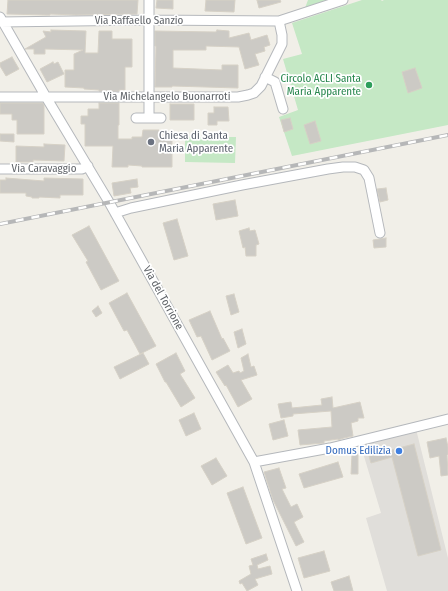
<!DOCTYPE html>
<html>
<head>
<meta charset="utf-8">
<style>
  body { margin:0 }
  canvas { display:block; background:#f1efe8 }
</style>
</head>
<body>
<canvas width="448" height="591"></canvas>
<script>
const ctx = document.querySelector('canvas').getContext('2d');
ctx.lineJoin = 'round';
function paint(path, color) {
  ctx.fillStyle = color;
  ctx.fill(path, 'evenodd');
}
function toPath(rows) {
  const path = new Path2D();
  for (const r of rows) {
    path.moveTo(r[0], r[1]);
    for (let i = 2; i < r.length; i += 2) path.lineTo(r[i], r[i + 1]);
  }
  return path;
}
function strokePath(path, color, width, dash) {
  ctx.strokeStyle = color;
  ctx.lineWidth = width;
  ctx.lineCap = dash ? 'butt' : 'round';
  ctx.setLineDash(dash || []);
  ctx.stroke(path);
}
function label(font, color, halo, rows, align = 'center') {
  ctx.font = font + ' "Fira Sans Condensed",sans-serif';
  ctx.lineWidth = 3.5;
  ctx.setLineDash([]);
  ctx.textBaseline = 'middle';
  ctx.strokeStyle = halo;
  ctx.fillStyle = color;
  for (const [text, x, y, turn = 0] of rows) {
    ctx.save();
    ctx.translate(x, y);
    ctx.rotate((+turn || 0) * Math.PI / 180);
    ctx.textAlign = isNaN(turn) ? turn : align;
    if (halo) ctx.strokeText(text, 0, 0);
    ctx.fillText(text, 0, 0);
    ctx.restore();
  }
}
paint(toPath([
  [416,429,448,558,448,591,387,591,366,518,381,513,360,443]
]), '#e0deda');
paint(toPath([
  [308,0,330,0,305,8],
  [362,0,381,0,382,1,384,0,448,0,448,125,292,156,279,117,298,110,283,59,302,54,292,23],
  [185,137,236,137,235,163,185,162]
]), '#c5e8c5');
const building = toPath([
  [8,0,138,0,137,14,76,15,50,14,50,15,46,15,7,14,8,0],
  [157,0,173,0,173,9,156,8,157,0],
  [206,0,235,0,234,12,205,11,206,0],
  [257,0,280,0,281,2,259,8,257,0],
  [51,30,86,31,85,53,98,53,99,31,112,31,112,39,132,39,132,67,125,67,125,90,119,90,119,91,99,91,99,90,84,89,84,88,65,87,65,70,74,70,74,54,83,50,45,49,45,54,34,54,34,49,25,49,46,37,43,31,51,32,51,30],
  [217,30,229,31,229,38,249,33,251,40,267,35,270,45,264,47,265,51,255,54,259,65,245,69,239,47,206,46,206,50,173,50,173,68,222,70,222,65,238,65,238,88,172,86,172,87,155,87,156,46,155,46,155,31,216,32,217,30],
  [12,57,19,69,6,76,0,66,0,63,12,57],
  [53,62,54,64,58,62,64,74,47,82,40,69,53,62],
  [415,68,422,88,408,93,402,72,415,68],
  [0,103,43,103,44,105,44,134,17,134,17,120,12,120,12,114,0,114,0,103],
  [99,103,119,103,119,125,118,125,118,139,132,139,132,137,142,137,143,130,159,130,159,137,172,137,172,167,142,167,142,166,128,165,128,167,112,167,113,146,85,146,85,124,81,124,81,116,88,116,88,109,99,109,99,103],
  [170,104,194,104,194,120,170,120,170,104],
  [214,107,228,107,229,121,217,121,217,125,208,125,208,113,214,113,214,107],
  [290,118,293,129,284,132,281,120,290,118],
  [315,121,321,141,310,144,304,125,315,121],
  [0,134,14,134,14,142,0,141,0,134],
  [44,144,65,145,64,161,33,160,33,162,16,162,16,146,44,147,44,144],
  [6,178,44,181,44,178,83,179,83,195,60,195,60,198,39,197,39,198,32,198,32,197,26,196,26,193,0,193,0,180,6,180,6,178],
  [137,179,138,187,130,188,131,193,114,196,112,183,137,179],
  [386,188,388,200,380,202,377,189,386,188],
  [235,200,238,216,216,220,213,204,235,200],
  [177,219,188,256,174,260,163,223,177,219],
  [89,226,119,281,101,290,86,262,88,261,72,235,89,226],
  [249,228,250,231,255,230,259,244,256,245,256,256,246,256,245,247,243,248,239,231,249,228],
  [386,238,386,247,374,248,373,240,386,238],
  [127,293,156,346,140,354,127,330,124,331,109,303,127,293],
  [234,294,239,312,231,315,226,296,234,294],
  [98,306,102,313,96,317,92,311,98,306],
  [210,311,222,339,223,338,230,351,212,360,201,336,197,337,189,320,210,311],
  [242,329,246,344,238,348,234,332,242,329],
  [143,353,149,364,120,379,114,367,143,353],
  [176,353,185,371,180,374,195,398,181,407,166,382,165,382,156,364,176,353],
  [248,354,251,367,254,366,257,375,241,380,252,399,238,407,226,385,225,386,216,372,228,365,233,373,239,371,240,373,244,371,241,358,248,354],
  [332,397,333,408,360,402,364,418,358,418,358,421,351,423,353,436,344,438,338,440,338,439,324,441,324,443,300,445,298,430,332,427,331,411,293,414,293,416,281,418,278,404,291,402,292,408,322,405,321,399,332,397],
  [194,413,201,429,186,436,179,420,194,413],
  [284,420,288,436,273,440,269,424,284,420],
  [446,438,448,447,448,454,447,455,448,475,441,476,439,456,430,458,427,442,446,438],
  [414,444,441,550,418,556,392,457,371,463,369,456,414,444],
  [352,453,358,453,358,474,351,474,352,453],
  [216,458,227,476,212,485,201,466,216,458],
  [338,462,343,477,304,488,299,474,338,462],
  [279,468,286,488,282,489,291,507,297,504,303,517,294,522,304,542,296,546,273,500,264,472,279,468],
  [243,487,262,538,246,544,227,493,243,487],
  [324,551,330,571,304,578,298,558,324,551],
  [266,554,268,560,257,565,258,569,270,566,272,574,255,579,258,585,247,591,242,583,240,584,239,581,251,574,249,566,253,565,251,559,266,554],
  [349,576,353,591,334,591,331,582,349,576]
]);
paint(building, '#cccac5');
strokePath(building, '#d6d1c6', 1);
const minor = toPath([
  [0,17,46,97,109,202,254,462,297,591],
  [0,22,149,20,279,21,343,0],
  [265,77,275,82,283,109],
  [0,97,238,97,248,95,254,93,261,86,282,44,282,35,279,21],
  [136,118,161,118],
  [149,118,149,0],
  [0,169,82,169,88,166],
  [115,213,131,208,242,185,328,169,343,167,355,167,364,170,369,178,380,233],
  [254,462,330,448,448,419]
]);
strokePath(minor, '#b5b8bc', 11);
strokePath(minor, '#fff', 9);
const rail = toPath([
  [0,224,448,135]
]);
strokePath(rail, '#b6b7b8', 4);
strokePath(rail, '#fff', 2.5, [8]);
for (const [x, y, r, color] of [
  [369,85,4,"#2e9e5b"],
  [151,142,4,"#6b7280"],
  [399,451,4,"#3f7fe0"]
]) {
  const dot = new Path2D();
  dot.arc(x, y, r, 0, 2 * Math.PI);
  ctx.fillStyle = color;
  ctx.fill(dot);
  strokePath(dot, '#fff', 1.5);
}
label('11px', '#5f6368', '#fff', [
  ["Via Raffaello Sanzio",139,21],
  ["Via Michelangelo Buonarroti",167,97],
  ["Via Caravaggio",44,169],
  ["Via del Torrione",163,298,61]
]);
label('11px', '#27864d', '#fff', [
  ["Circolo ACLI Santa",361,79],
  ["Maria Apparente",361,92]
], 'right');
label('11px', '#5b616d', '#fff', [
  ["Chiesa di Santa",159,136],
  ["Maria Apparente",159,149]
], 'left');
label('11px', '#366cbe', '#fff', [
  ["Domus Edilizia",391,451]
], 'right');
</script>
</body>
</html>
